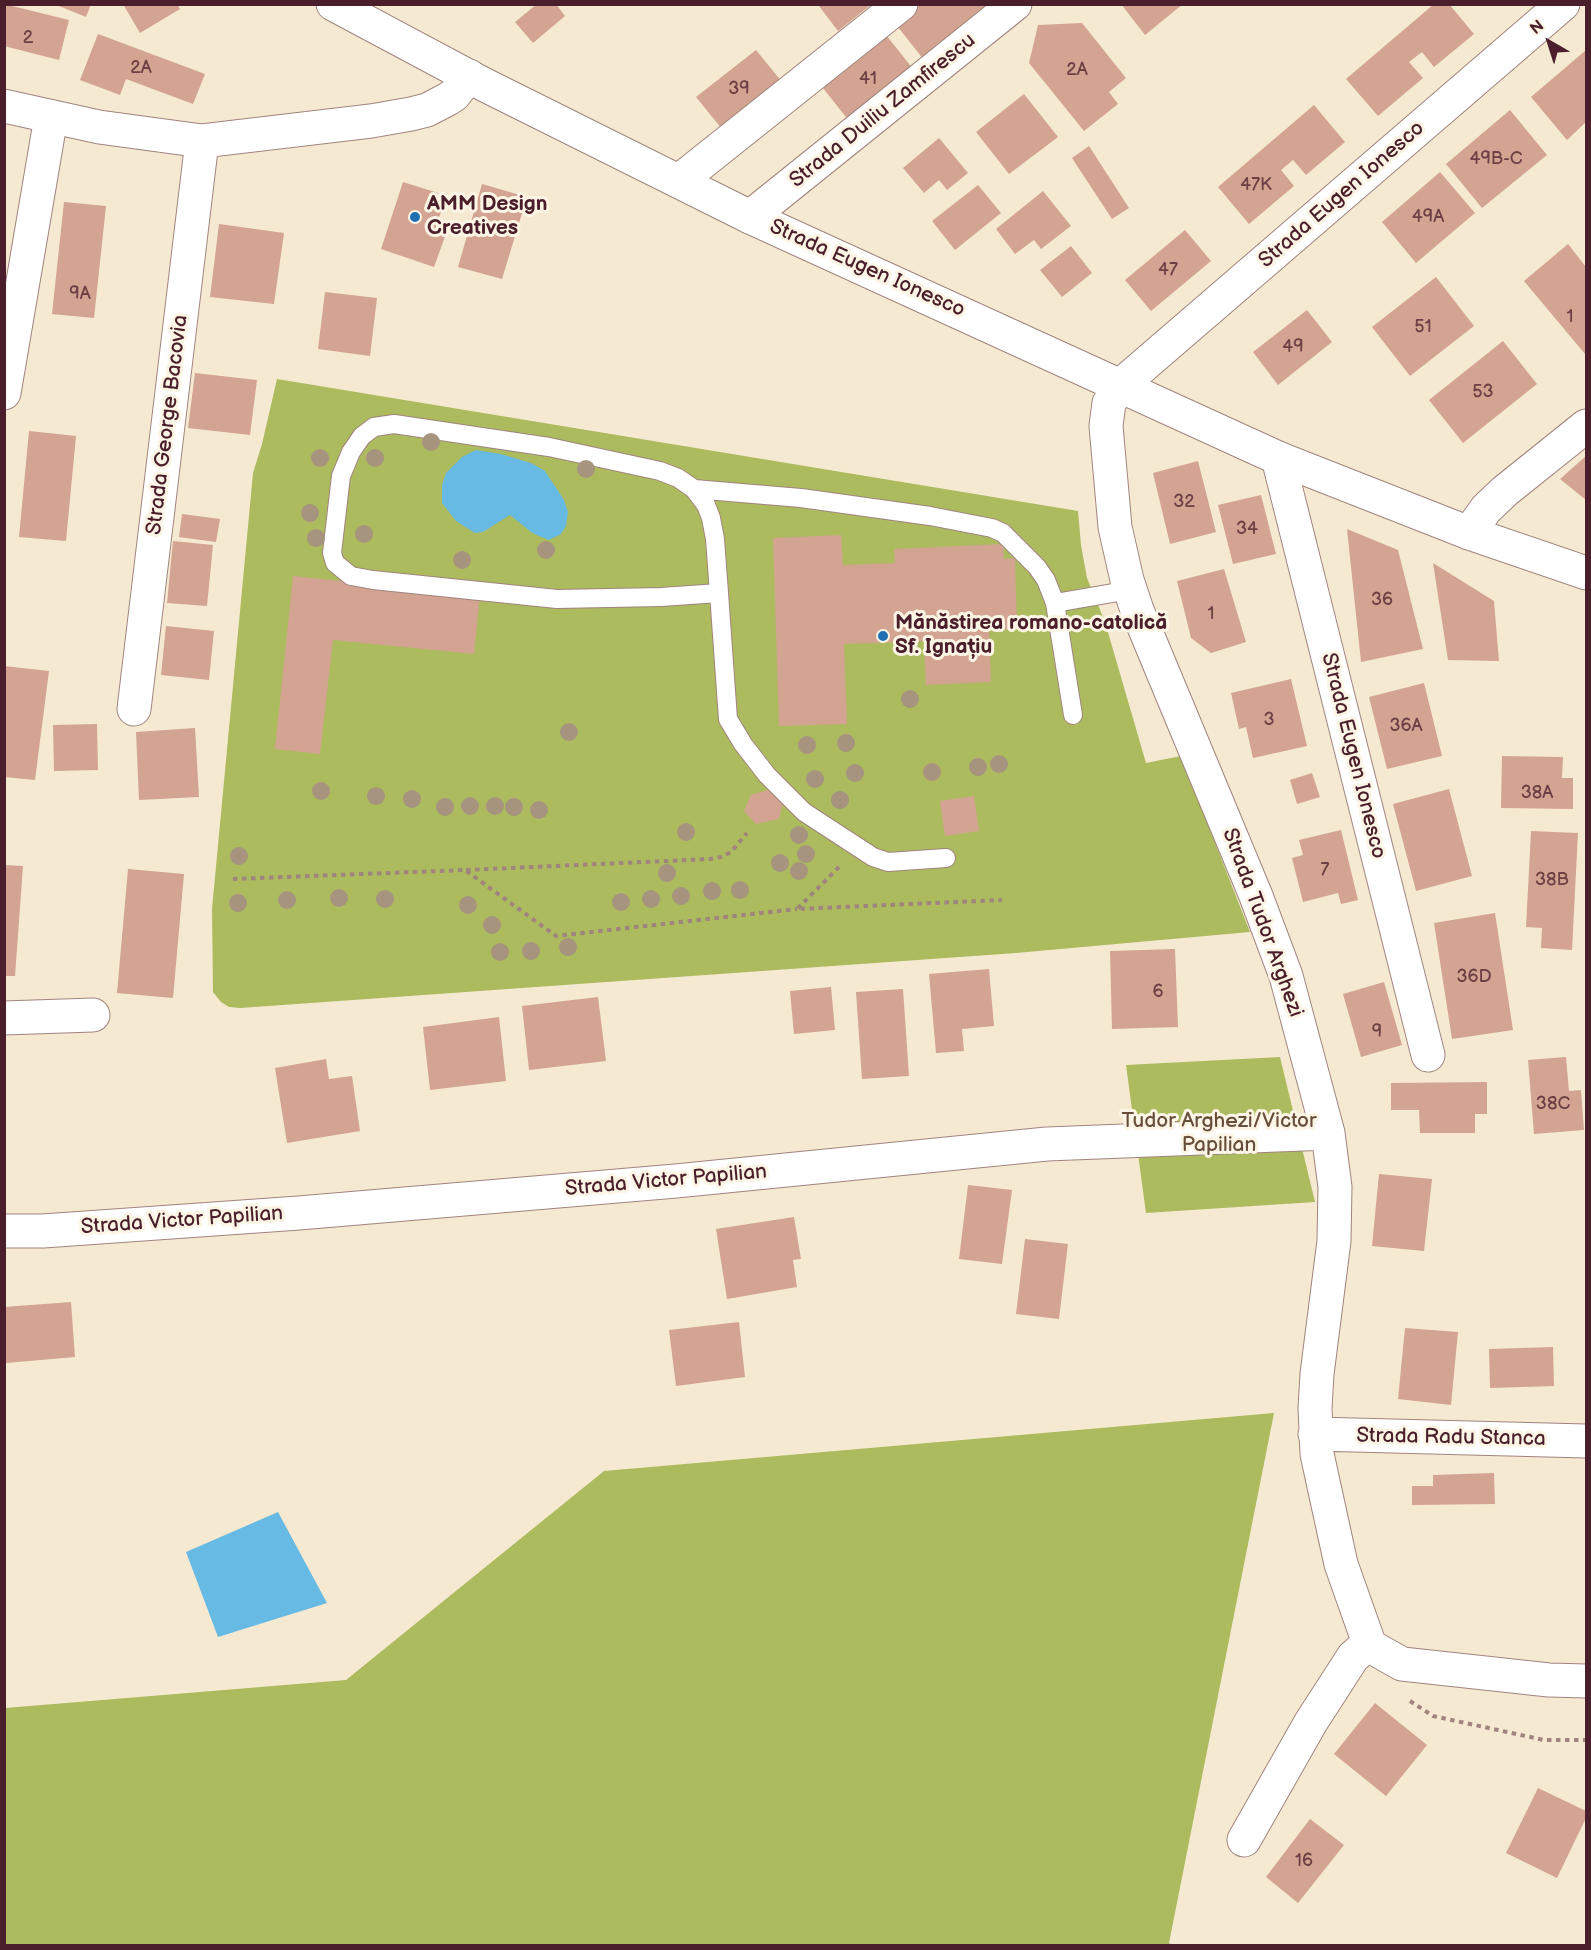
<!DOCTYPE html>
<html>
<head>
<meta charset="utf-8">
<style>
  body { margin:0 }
  #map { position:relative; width:1591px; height:1950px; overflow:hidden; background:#f6e9d1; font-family:"Balsamiq Sans",sans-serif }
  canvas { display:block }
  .frame { position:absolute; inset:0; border:6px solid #4a1f2b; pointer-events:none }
  .north { position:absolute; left:1519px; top:12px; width:60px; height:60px; -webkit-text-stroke:4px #fcf5e5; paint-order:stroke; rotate:321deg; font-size:16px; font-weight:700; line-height:24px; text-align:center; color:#4a1f2b }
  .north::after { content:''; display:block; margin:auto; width:21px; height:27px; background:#4a1f2b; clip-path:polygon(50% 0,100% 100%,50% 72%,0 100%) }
</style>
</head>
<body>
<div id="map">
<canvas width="1591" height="1950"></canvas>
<div class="frame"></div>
<div class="north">N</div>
</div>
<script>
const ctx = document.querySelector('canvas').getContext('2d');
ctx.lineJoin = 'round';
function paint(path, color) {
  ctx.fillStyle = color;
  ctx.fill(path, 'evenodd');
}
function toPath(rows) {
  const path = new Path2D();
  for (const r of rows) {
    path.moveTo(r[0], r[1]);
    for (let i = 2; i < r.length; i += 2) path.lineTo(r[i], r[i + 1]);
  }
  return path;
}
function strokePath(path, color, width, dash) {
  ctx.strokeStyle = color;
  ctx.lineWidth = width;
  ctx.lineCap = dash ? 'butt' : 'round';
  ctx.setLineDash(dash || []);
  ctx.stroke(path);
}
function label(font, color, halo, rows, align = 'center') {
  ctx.font = font + ' "Balsamiq Sans",sans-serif';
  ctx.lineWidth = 6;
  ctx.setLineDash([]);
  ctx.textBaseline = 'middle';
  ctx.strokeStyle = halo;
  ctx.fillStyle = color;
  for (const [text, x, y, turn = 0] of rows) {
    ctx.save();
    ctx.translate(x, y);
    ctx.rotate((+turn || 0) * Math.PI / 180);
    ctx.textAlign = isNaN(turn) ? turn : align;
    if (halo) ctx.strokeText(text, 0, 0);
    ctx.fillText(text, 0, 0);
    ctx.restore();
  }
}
paint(toPath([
  [277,379,1078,511,1081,545,1087,578,1105,622,1146,763,1181,756,1250,932,1016,953,240,1008,229,1007,221,1002,213,992,212,909,253,473,262,444],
  [1280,1057,1315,1202,1146,1213,1126,1065],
  [1274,1413,1169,1943,1172,1945,5,1945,5,1708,346,1680,604,1471]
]), '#acbb5e');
paint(toPath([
  [476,450,501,454,531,463,545,471,564,500,568,512,566,526,561,534,549,540,539,536,531,532,510,515,483,532,475,533,456,521,442,503,442,485,446,473,462,457],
  [278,1512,327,1603,218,1637,186,1552]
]), '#67bae3');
paint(toPath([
  [4,4,69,20,59,60,4,46],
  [54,4,91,4,86,17],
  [123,4,177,4,180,9,140,33],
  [537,4,556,4,565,16,533,43,515,22],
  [822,4,872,4,838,31,819,6],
  [1121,4,1183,4,1145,35],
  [1434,4,1449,4,1474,34,1434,67,1422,52,1409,62,1423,78,1378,116,1346,79],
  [916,5,995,5,924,60,894,22],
  [1082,23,1126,78,1109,92,1118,104,1084,131,1029,63,1038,25],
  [882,30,914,70,849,121,823,88,867,53,861,47],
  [98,34,205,74,193,104,126,79,120,95,80,80],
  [756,50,782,82,722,129,696,97],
  [1586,50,1586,122,1567,140,1531,97],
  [1024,94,1058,137,1009,174,976,132],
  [1314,105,1345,142,1306,175,1293,160,1281,170,1294,186,1249,224,1218,187],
  [1510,110,1547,155,1482,208,1446,164],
  [939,138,968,173,947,190,939,180,924,193,903,168],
  [1089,146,1129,208,1112,219,1072,158],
  [1440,172,1475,213,1416,263,1382,222],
  [403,182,438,193,434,204,443,206,436,227,447,231,434,267,381,249],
  [482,184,527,197,502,279,458,267],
  [978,185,1001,213,955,250,932,221],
  [1043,191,1071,226,1041,249,1034,240,1015,254,996,229],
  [64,202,106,206,94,318,52,314],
  [219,224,284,233,274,304,210,297],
  [1185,230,1211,261,1151,311,1125,280],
  [1568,244,1586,267,1585,354,1524,281],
  [1071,246,1092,273,1062,297,1040,270],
  [1436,277,1474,326,1410,376,1372,327],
  [325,292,377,298,370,356,318,349],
  [1307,310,1332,342,1278,385,1253,352],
  [1503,341,1537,384,1463,443,1429,400],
  [195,373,257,380,250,435,188,428],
  [29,431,76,436,66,541,19,537],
  [1586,456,1586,500,1560,479],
  [1198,461,1216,532,1170,544,1153,473],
  [1261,495,1276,554,1233,564,1218,505],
  [182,514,220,519,216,542,179,537],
  [1347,529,1398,550,1423,649,1361,662],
  [841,535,843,565,895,563,894,549,1003,544,1004,559,1015,558,1017,629,989,630,991,682,926,685,924,641,844,644,847,724,779,726,773,538],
  [173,541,213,545,207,606,167,603],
  [1433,563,1494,601,1499,661,1448,660],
  [1224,569,1246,642,1211,653,1191,638,1177,581],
  [293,576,480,595,474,654,333,640,320,754,275,749],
  [166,626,214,631,209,680,161,675],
  [4,666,49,671,35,780,4,777],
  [1291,679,1307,746,1253,758,1246,727,1239,729,1231,693],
  [1424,683,1442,756,1387,769,1369,697],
  [97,724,98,770,54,771,53,725],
  [195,728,199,797,139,800,136,732],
  [1502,756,1563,757,1562,778,1573,778,1573,809,1501,808],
  [1312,773,1320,797,1297,804,1290,780],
  [771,789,783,803,779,819,756,824,744,811,751,795],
  [1449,789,1472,876,1416,891,1393,804],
  [974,796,979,831,945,836,940,801],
  [1341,830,1358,900,1341,904,1338,893,1303,902,1292,858,1303,855,1299,840],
  [1531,831,1578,833,1572,950,1541,948,1542,928,1526,927],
  [4,865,23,866,15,976,4,976],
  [128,869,184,874,173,998,117,993],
  [1495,913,1513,1030,1452,1039,1434,923],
  [1175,949,1178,1027,1112,1029,1110,951],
  [989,969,994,1026,962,1029,964,1051,936,1053,929,974],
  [1384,982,1402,1045,1361,1057,1343,994],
  [831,987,835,1030,794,1034,790,991],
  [903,989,909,1076,862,1079,856,992],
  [598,997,606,1061,529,1070,522,1006],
  [499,1017,506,1081,430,1090,423,1027],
  [1566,1057,1569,1091,1581,1090,1584,1130,1534,1134,1528,1060],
  [326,1059,329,1079,352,1076,360,1131,287,1143,275,1068],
  [1487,1082,1487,1114,1475,1114,1475,1133,1420,1133,1419,1110,1391,1110,1391,1083],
  [1379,1174,1432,1179,1424,1251,1372,1246],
  [968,1185,1012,1190,1002,1264,959,1259],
  [794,1217,801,1259,793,1260,797,1287,727,1299,716,1229],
  [1025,1239,1068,1244,1059,1319,1016,1314],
  [71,1302,75,1357,6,1363,4,1307],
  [739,1322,745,1377,676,1386,669,1330],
  [1405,1328,1458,1332,1451,1405,1398,1399],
  [1553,1347,1554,1386,1490,1388,1489,1349],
  [1494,1473,1495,1504,1412,1505,1412,1486,1433,1486,1433,1475],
  [1375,1703,1427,1745,1386,1796,1334,1754],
  [1538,1788,1586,1811,1586,1818,1557,1878,1506,1853],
  [1310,1819,1344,1845,1298,1903,1266,1877]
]), '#d2a491');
const lane = toPath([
  [694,489,801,498,930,516,992,528,1003,533,1037,567,1046,580,1055,603],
  [719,593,661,597,557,599,373,580,351,576,335,563,332,553,341,476,351,452,362,436,374,427,394,424,549,447,660,471,678,478,694,489,706,505,711,518,715,539,719,593,728,719,743,744,767,775,804,812,873,857,888,862,946,858],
  [1073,715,1055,603,1130,590]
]);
const street = toPath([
  [1563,4,1121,385,1109,403,1106,426,1115,527,1127,580,1137,610,1256,896,1286,976,1328,1133,1335,1187,1334,1241,1317,1374,1315,1408,1317,1454,1341,1564,1370,1646,1402,1664,1549,1680,1586,1681],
  [4,106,99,127,202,141,371,121,411,114,427,110,448,99,454,95,469,76],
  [679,181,901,4],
  [750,217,1015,4],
  [4,393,51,117],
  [1278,458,1428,1055],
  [1469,533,1486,509,1505,491,1586,426],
  [134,709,202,141],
  [4,1018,93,1015],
  [4,1231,43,1231,299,1213,676,1181,1047,1144,1328,1133],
  [1315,1434,1586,1441],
  [1244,1840,1311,1722,1353,1657,1369,1643]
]);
const secondary = toPath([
  [333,4,483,84,750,217,1278,458,1469,533,1586,573]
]);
strokePath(lane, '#a0847e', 20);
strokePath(street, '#a0847e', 35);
strokePath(secondary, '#a0847e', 35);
strokePath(toPath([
  [839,867,797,909,1002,900],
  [466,870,710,859,721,857,731,852,747,833],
  [233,879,465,870,556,936,797,909],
  [1410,1701,1433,1716,1544,1740,1586,1740]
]), '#a0847e', 4, [4.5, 4.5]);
strokePath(lane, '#fff', 18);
strokePath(street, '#fff', 33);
strokePath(secondary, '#fff', 33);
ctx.fillStyle = '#a7947e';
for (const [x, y] of [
  [431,442],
  [320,458],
  [375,458],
  [586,469],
  [310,513],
  [364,534],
  [316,538],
  [546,550],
  [462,560],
  [910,699],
  [569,732],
  [846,743],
  [807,745],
  [999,764],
  [978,767],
  [932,772],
  [855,773],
  [815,779],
  [321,791],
  [376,796],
  [412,799],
  [840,800],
  [470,806],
  [495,806],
  [445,807],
  [514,807],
  [539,810],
  [686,832],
  [799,835],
  [806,854],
  [239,856],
  [780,863],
  [799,871],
  [667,873],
  [740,890],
  [712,891],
  [681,896],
  [339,898],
  [385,899],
  [651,899],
  [287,900],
  [621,902],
  [238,903],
  [468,905],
  [492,925],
  [568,947],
  [531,951],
  [500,952]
]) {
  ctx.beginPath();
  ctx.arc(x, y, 9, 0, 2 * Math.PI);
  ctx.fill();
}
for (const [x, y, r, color] of [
  [415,217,6,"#1f6fb2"],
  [883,636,6,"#1f6fb2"]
]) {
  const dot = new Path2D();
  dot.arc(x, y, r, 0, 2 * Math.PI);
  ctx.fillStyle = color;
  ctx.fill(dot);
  strokePath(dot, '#fcf5e5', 2);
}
label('18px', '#6c4044', null, [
  ["2",28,38],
  ["2A",141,68],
  ["2A",1077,70],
  ["41",868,79],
  ["39",739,89],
  ["49B-C",1496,159],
  ["47K",1256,185],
  ["49A",1428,217],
  ["47",1168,270],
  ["9A",80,294],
  ["1",1570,317],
  ["51",1423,327],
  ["49",1293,347],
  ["53",1483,392],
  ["32",1184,502],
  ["34",1247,529],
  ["36",1382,600],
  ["1",1211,614],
  ["3",1269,720],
  ["36A",1406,726],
  ["38A",1537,793],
  ["7",1325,870],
  ["38B",1552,880],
  ["36D",1474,977],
  ["6",1158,992],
  ["9",1377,1032],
  ["38C",1553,1104],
  ["16",1304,1861]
]);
label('21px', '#4a1f2b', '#fcf5e5', [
  ["Strada Duiliu Zamfirescu",883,111,-39],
  ["Strada Eugen Ionesco",1342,195,-41],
  ["Strada Eugen Ionesco",867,269,24],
  ["Strada George Bacovia",168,425,-83],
  ["Strada Eugen Ionesco",1353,756,76],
  ["Strada Tudor Arghezi",1262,923,70],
  ["Strada Victor Papilian",666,1181,-5],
  ["Strada Victor Papilian",182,1221,-4],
  ["Strada Radu Stanca",1451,1438,1]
]);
label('bold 21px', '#4a1f2b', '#fcf5e5', [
  ["AMM Design",427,205],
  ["Creatives",427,229],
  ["Mănăstirea romano-catolică",895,624],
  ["Sf. Ignațiu",895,648]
], 'left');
label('21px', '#674e3a', '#fcf5e5', [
  ["Tudor Arghezi/Victor",1219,1122],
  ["Papilian",1219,1146]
]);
</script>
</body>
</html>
